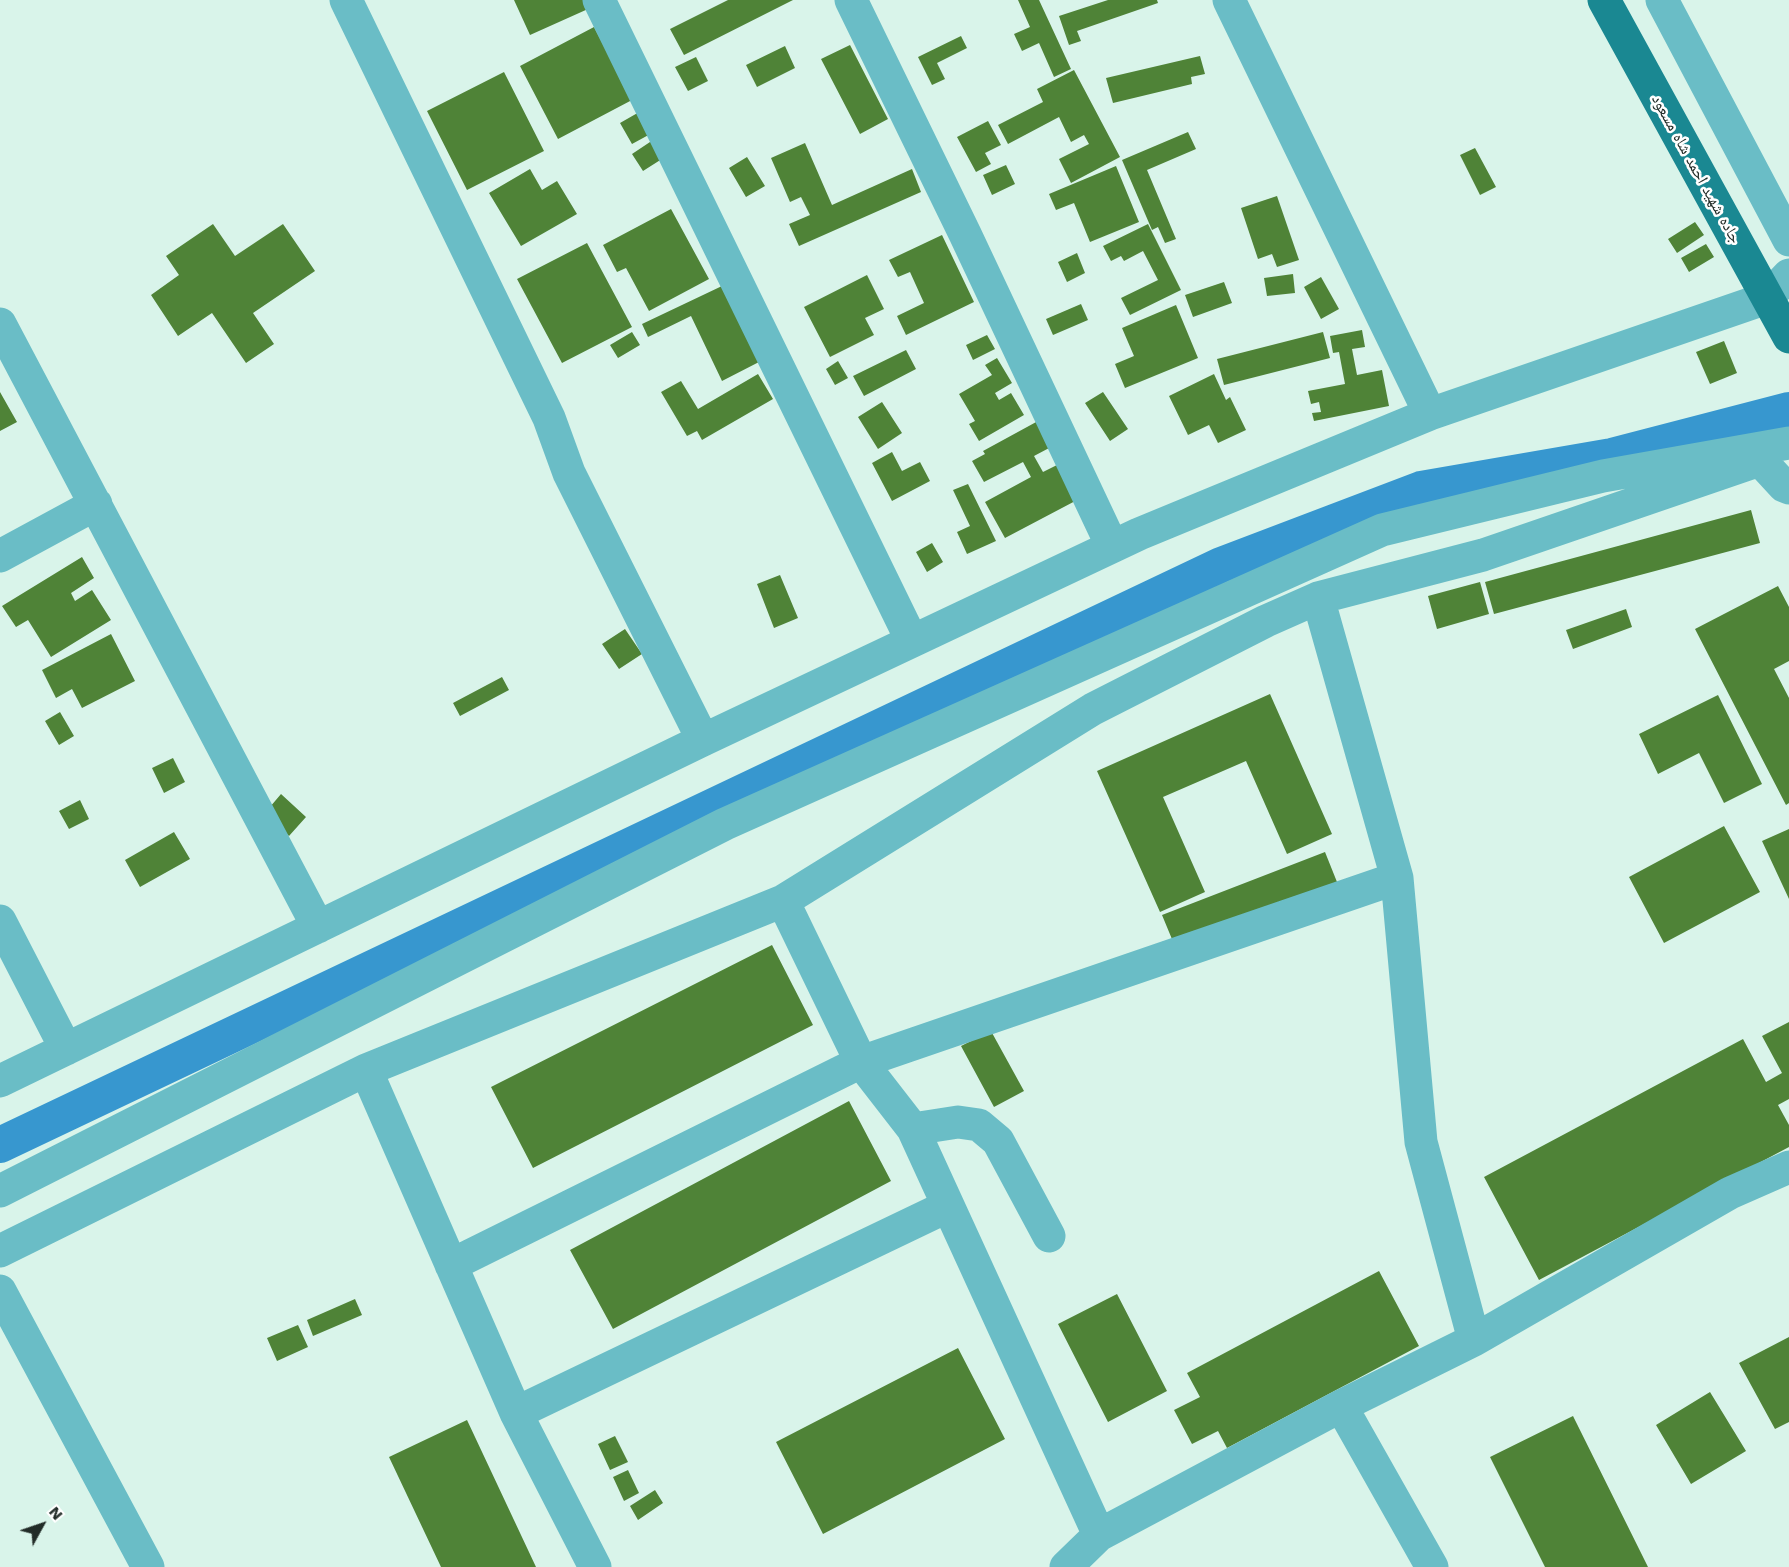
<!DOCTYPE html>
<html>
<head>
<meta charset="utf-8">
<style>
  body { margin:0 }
  #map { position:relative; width:1789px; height:1567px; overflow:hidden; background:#d9f4ea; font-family:"Work Sans",sans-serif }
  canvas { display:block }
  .north { position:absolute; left:12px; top:1495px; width:60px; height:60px; -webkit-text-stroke:4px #fff; paint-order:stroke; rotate:50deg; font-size:16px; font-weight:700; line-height:24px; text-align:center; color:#222c28 }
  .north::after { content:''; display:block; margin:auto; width:21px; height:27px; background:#222c28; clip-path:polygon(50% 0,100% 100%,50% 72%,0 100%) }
</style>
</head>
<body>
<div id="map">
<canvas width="1789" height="1567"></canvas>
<div class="north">N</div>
</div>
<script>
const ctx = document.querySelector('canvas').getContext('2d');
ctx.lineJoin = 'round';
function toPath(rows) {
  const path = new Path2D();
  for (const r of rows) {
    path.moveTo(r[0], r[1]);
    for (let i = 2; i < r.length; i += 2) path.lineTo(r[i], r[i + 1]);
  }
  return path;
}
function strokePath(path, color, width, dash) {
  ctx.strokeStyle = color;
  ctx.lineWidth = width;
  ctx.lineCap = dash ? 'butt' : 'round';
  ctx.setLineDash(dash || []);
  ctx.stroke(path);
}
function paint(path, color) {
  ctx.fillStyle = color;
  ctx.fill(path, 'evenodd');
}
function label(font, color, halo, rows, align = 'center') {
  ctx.font = font + ' "Work Sans","Noto Naskh Arabic",sans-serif';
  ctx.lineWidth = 5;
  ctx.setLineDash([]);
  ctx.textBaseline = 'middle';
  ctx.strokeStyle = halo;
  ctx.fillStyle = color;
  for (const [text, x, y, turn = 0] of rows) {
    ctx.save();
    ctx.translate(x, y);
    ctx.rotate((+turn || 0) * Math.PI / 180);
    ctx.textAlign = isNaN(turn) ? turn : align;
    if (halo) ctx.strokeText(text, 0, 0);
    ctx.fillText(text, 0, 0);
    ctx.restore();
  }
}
strokePath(toPath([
  [0,1145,1221,565,1421,489,1612,456,1789,410]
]), '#3797cf', 36);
paint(toPath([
  [514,0,584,0,588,9,530,35],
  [728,0,793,0,684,55,670,29],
  [1018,0,1039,0,1071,69,1054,77,1039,43,1022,51,1014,34,1030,27],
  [1108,0,1157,0,1158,3,1077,31,1081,41,1069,45,1059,16],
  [594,27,632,100,558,139,520,66],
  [961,36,967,48,937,63,945,79,932,85,918,57],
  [850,45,888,119,860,134,821,59],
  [785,46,795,68,757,87,746,65],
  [1200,56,1205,74,1191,77,1192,84,1113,103,1106,78],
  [696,57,708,81,688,91,675,67],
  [1074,70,1120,157,1071,183,1059,159,1089,144,1084,135,1071,142,1059,117,1008,144,998,125,1043,102,1037,89],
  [504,72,544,151,467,190,427,111],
  [641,111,654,132,632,144,620,123],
  [988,121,1001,145,985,153,991,164,976,172,957,137],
  [1188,132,1196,149,1147,170,1176,239,1165,243,1158,227,1152,230,1122,160],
  [653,140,665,157,643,171,632,154],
  [805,143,832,205,912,169,921,192,799,246,789,224,810,215,801,197,790,202,771,158],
  [1475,148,1496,187,1480,195,1460,155],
  [747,157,765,186,746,197,729,168],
  [1006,165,1015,184,992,195,983,175],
  [1116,166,1139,222,1090,242,1074,203,1056,210,1049,194],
  [530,169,542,190,557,181,577,214,521,246,489,193],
  [1277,196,1299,260,1277,267,1272,254,1258,259,1241,208],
  [671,209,709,279,649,311,626,268,617,272,603,245],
  [1695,222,1704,235,1677,253,1668,239],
  [213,224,235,256,283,224,315,271,253,313,274,344,246,363,212,313,178,336,151,295,179,275,166,256],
  [1148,224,1181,290,1130,315,1121,298,1158,280,1143,251,1124,261,1121,256,1111,261,1103,246],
  [942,235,974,302,906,335,897,316,924,303,910,272,898,277,889,260],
  [587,243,632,327,562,363,517,279],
  [1706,244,1714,257,1689,272,1681,258],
  [1077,253,1085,273,1067,282,1058,262],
  [1293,274,1295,293,1267,296,1264,278],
  [867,275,884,309,865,318,874,335,830,357,804,307],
  [1321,277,1339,309,1321,319,1304,287],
  [1224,282,1232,303,1193,317,1185,295],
  [722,286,759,362,722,381,691,316,648,337,642,324],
  [1081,304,1088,320,1053,335,1046,319],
  [1176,305,1198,358,1125,388,1115,364,1134,356,1122,328],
  [1362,330,1365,347,1352,349,1357,375,1382,370,1389,406,1314,421,1312,413,1321,412,1319,402,1311,404,1308,391,1345,384,1339,352,1333,353,1330,336],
  [632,332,640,345,618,358,610,345],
  [1323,332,1330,358,1224,385,1217,359],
  [987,335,995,349,973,360,966,345],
  [1724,341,1737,373,1710,384,1696,352],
  [906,350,916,369,864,396,853,376],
  [997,358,1012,383,995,393,999,400,1011,393,1024,415,979,441,969,424,975,421,959,394,992,375,985,365],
  [838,361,848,378,835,385,826,369],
  [758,374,773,399,702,440,697,431,687,436,661,392,681,381,698,409],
  [1214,374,1226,400,1230,397,1246,430,1218,443,1209,425,1188,435,1169,396],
  [0,392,17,422,0,431],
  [1103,392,1128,429,1110,441,1085,403],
  [882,402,902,433,878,449,858,417],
  [1038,421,1051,447,1034,456,1043,472,1059,464,1079,499,1005,538,985,502,1031,477,1023,462,984,482,972,461,985,454,983,451],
  [892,452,902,471,920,462,930,481,892,501,872,463],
  [968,484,996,541,967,554,957,532,970,526,953,490],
  [1751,510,1760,543,1494,614,1485,582],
  [932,543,943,562,927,572,916,552],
  [82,557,94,578,71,593,75,601,92,590,111,620,51,657,28,620,16,627,2,606],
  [780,575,798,618,774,628,757,584],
  [1480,582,1489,614,1437,629,1428,596],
  [1778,586,1789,607,1789,661,1774,669,1789,698,1789,803,1786,805,1695,629],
  [1626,609,1632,627,1573,649,1566,630],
  [625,629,642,654,619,669,602,644],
  [111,634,135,681,82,708,72,689,56,698,42,670],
  [502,677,509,690,460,716,453,703],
  [1270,694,1332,834,1287,854,1246,761,1163,797,1205,892,1160,912,1097,771],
  [1718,695,1762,784,1724,803,1699,753,1658,774,1639,734],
  [60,712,74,736,59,745,45,721],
  [173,758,185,782,164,793,152,768],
  [281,794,306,817,289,836,264,814],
  [80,800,89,819,69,829,59,811],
  [1724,826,1760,892,1664,943,1629,877],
  [1789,829,1789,899,1762,841],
  [174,832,190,859,140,887,125,860],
  [1325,852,1337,882,1174,944,1162,915],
  [772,945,813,1025,533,1168,491,1087],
  [1789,1022,1789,1099,1778,1105,1789,1125,1789,1147,1539,1280,1484,1177,1743,1039,1766,1082,1782,1073,1762,1036],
  [991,1031,1024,1091,994,1107,961,1046],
  [849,1101,891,1181,613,1329,570,1250],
  [1379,1271,1419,1346,1227,1448,1218,1431,1192,1444,1174,1410,1200,1397,1187,1373],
  [1117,1294,1167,1391,1108,1422,1058,1324],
  [355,1299,362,1315,313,1336,307,1320],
  [298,1325,308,1347,277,1361,267,1338],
  [1789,1337,1789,1422,1775,1429,1739,1363],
  [958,1348,1005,1439,823,1534,776,1442],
  [1710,1392,1746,1451,1691,1484,1656,1425],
  [1573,1416,1648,1567,1545,1567,1490,1457],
  [467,1420,536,1567,441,1567,389,1457],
  [615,1436,628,1462,610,1470,598,1444],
  [628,1470,639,1493,624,1501,613,1477],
  [655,1490,663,1503,638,1520,630,1506]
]), '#4f8337');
strokePath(toPath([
  [346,0,549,418,569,473,703,740],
  [599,0,912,641],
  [851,0,965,234,1112,546],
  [1229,0,1430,414],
  [1662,0,1789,240],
  [0,324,318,927],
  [0,556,96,504],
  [1318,598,1397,878,1421,1142,1474,1340],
  [783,901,861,1062,913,1129,1099,1535],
  [0,921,66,1049],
  [366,1070,516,1413,595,1567],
  [0,1081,703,740,1139,534,1430,414,1767,298,1789,275],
  [913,1129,958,1122,979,1125,998,1141,1049,1236],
  [0,1191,725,824,1382,530,1603,476,1789,443],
  [0,1251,366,1070,783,901,1093,709,1266,621,1318,598,1483,555,1760,460,1784,486,1789,488],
  [451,1265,861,1062,1397,878],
  [0,1291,148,1567],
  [1341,1406,1432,1567],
  [516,1413,948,1206],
  [1066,1567,1099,1535,1341,1406,1474,1340,1730,1193,1789,1167]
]), '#6abdc6', 33);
strokePath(toPath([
  [1604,0,1789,337]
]), '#1a8892', 33);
label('16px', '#222c28', '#fff', [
  ["جاده شهيد احمد شاه مسعود",1696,169,61]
]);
</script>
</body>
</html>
